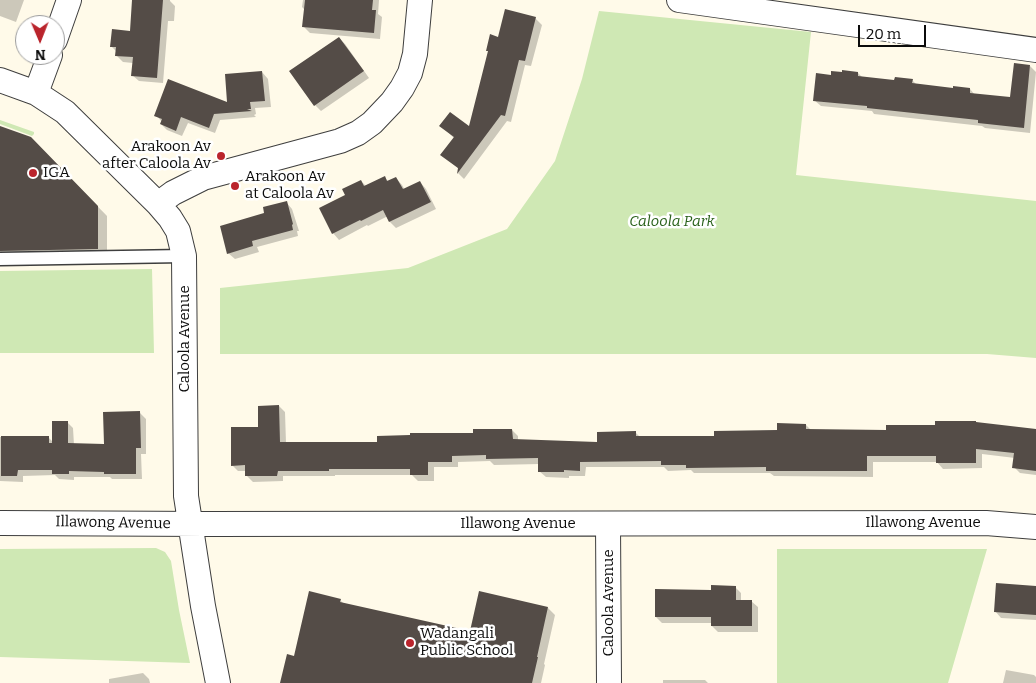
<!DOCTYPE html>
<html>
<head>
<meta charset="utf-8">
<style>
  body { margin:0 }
  #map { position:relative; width:1036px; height:683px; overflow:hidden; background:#fffae9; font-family:Bitter,serif }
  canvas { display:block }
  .north { position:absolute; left:15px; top:15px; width:50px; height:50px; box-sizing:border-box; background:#fff; border:1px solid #9d9d9d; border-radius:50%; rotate:179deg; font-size:14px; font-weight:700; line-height:20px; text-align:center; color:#0b0b0b }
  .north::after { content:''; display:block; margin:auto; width:18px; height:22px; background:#ba242c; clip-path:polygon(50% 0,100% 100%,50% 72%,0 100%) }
  .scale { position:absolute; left:858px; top:25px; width:68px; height:22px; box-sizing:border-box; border:2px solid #0b0b0b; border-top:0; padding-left:6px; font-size:15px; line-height:18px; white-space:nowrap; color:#0b0b0b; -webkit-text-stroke:4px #fff; paint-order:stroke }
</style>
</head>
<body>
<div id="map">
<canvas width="1036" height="683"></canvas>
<div class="north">N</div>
<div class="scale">20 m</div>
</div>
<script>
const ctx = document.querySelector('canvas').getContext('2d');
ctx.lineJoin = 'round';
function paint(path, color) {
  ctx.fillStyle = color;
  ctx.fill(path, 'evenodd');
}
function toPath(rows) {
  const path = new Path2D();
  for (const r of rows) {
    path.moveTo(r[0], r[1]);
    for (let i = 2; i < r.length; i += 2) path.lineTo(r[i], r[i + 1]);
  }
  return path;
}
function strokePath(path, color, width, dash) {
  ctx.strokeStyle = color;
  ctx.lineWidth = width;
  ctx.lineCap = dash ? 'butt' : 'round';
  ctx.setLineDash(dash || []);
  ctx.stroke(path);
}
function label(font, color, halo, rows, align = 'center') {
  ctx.font = font + ' Bitter,serif';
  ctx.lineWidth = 5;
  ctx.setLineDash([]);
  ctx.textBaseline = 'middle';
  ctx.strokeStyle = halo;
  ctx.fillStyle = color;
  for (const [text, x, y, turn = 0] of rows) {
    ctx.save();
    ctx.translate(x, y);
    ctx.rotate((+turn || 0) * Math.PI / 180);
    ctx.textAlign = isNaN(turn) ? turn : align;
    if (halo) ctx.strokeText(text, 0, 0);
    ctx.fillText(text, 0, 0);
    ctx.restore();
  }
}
paint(toPath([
  [599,11,811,32,796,175,1036,201,1036,358,987,354,220,354,220,288,408,268,507,229,555,161,582,79],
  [0,120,34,132,34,134,32,136,0,124],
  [152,269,154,353,0,353,0,271],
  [156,548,165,552,171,561,179,610,190,663,0,657,0,549],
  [777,549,987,549,948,683,777,683]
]), '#cfe8b4');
paint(toPath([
  [0,0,24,0,16,22,0,16],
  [133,0,170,0,170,1,175,6,174,21,168,21,163,83,139,81,132,75,133,63,123,62,116,55,117,52,111,46,131,32],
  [303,0,379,0,378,14,382,17,380,39,310,33,304,27,305,10,302,7],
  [535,18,542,25,531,66,525,65,511,122,507,121,464,179,458,173,459,169,442,155,454,138,441,126,470,128,499,38],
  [339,38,345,44,369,78,321,111,315,105],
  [1030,66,1036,72,1030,133,985,128,982,126,874,114,872,111,821,106,814,100,832,76,858,73,863,78,895,82,912,80,917,85,954,89,970,89,975,95,1011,98],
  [262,72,268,79,271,107,255,108,256,114,254,115,256,117,220,120,215,133,188,123,182,136,167,130,161,124,162,122,156,115,229,103],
  [0,127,31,138,107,216,107,258,0,261],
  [384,177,389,182,396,178,402,185,405,190,420,182,426,189,436,209,396,228,390,222,388,216,368,226,367,225,339,240,333,233,347,196,361,181,366,186],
  [286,202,292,209,299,231,297,231,298,236,257,247,259,252,235,259,228,253,266,214],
  [279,406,285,412,286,443,379,444,512,430,518,436,518,441,598,444,636,433,640,437,715,437,778,431,806,425,811,430,887,431,977,424,1036,430,1036,475,1020,473,1014,467,1015,458,982,454,982,468,943,469,937,462,873,462,873,477,774,476,770,473,694,473,691,470,668,471,664,467,586,467,585,476,569,476,569,478,546,477,539,471,540,464,494,465,490,461,458,462,458,467,434,467,434,481,418,481,412,475,335,475,335,476,283,476,283,481,253,482,246,475,246,471,238,471,232,465,260,428],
  [140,413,146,419,146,454,141,454,142,479,112,479,110,477,74,477,74,480,59,479,55,475,23,476,23,482,0,481,0,437,48,437,53,442,67,422,73,428,74,445,105,445],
  [735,587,741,593,741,601,751,601,758,607,758,632,718,632,712,626,712,623,662,623,656,617],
  [1036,587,1036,620,1001,618,995,611],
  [340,600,344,604,471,633,548,608,555,615,544,664,545,665,541,683,282,683,295,658],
  [1006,670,1034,675,1036,677,1036,683,1003,683],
  [143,673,149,679,150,683,109,683,109,679],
  [663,680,705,680,708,683,663,683]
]), '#0003');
paint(toPath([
  [132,0,163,0,157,78,131,76,133,57,115,56,116,47,110,47,112,29,130,31],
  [305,0,373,0,372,10,376,10,374,33,302,27],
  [505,9,536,17,525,61,519,60,505,116,501,115,457,174,458,168,440,155,454,137,439,126,450,112,469,126,488,51,486,51,490,34,498,37],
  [339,37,364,71,314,106,289,71],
  [1014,63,1030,65,1024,128,978,123,978,120,867,108,867,106,813,101,816,73,831,75,831,71,842,72,842,70,858,72,858,76,894,80,895,77,913,79,912,83,953,88,953,86,970,88,970,93,1010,97],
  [262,71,265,101,250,102,251,109,247,109,252,111,214,114,209,128,181,117,176,131,160,124,162,119,154,116,168,79,227,102,225,74],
  [0,126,31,137,98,206,98,249,0,251],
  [385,176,387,181,396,177,403,189,420,181,431,202,389,222,383,210,361,221,360,220,332,234,319,208,345,195,342,189,361,180,364,186],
  [287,201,293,224,292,225,293,230,252,241,253,246,227,254,220,226,264,213,263,207],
  [279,405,280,442,377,442,377,436,410,435,410,433,473,433,473,429,512,429,513,439,597,442,597,432,636,431,636,436,714,436,714,431,777,430,777,423,806,424,806,429,886,430,886,425,935,425,935,421,976,421,976,422,1036,429,1036,471,1012,468,1014,453,976,449,976,463,936,463,936,456,867,456,867,471,766,471,766,467,686,468,686,465,661,465,661,461,580,462,580,471,564,470,564,472,538,472,538,458,486,459,486,455,452,456,452,462,428,462,428,475,410,475,410,469,329,469,329,471,278,471,277,476,245,476,245,465,231,466,231,427,258,427,258,406],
  [140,411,141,448,136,448,136,474,104,474,104,472,69,471,69,474,52,474,52,470,18,470,17,476,1,476,1,436,49,436,49,443,52,443,52,421,68,421,68,443,104,444,103,412],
  [996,583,1036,586,1036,615,994,612],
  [711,585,736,586,736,600,752,600,752,626,711,626,711,617,655,617,655,589,711,590],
  [309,591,341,599,340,602,470,631,479,591,548,607,537,657,538,657,532,683,280,683,287,654,294,656]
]), '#544c47');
const lane = toPath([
  [0,259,184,256]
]);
const street = toPath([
  [679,0,1036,50],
  [55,40,69,0],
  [0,80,36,93,65,112,158,204,170,218,178,231,184,256,186,496,203,606,218,683],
  [36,93,50,55],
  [158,204,173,193,203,178,340,141,358,133,372,123,392,102,402,88,410,73,415,54,420,0],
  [0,523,206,524,986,523,1036,527],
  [608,524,609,683]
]);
strokePath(lane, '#3e3e3e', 15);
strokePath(street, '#3e3e3e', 26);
strokePath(lane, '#fff', 12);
strokePath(street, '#fff', 24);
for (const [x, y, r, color] of [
  [221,156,5,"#ba242c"],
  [33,173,5,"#ba242c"],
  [235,186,5,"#ba242c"],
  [410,643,5,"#ba242c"]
]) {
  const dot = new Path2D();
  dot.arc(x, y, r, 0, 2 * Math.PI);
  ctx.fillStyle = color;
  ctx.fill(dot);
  strokePath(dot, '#fff', 2);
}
label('15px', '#0b0b0b', '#fff', [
  ["Arakoon Av",211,147,"right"],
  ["after Caloola Av",211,164,"right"],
  ["IGA",43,173],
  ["Arakoon Av",245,177],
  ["at Caloola Av",245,194],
  ["Wadangali",420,634],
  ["Public School",420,651]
], 'left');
label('italic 15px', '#2b621c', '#fff', [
  ["Caloola Park",672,222]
]);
label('15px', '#0b0b0b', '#fff', [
  ["Caloola Avenue",185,339,-90],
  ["Illawong Avenue",113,523,1],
  ["Illawong Avenue",923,523],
  ["Illawong Avenue",518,524],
  ["Caloola Avenue",609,603,-90]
]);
</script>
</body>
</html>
